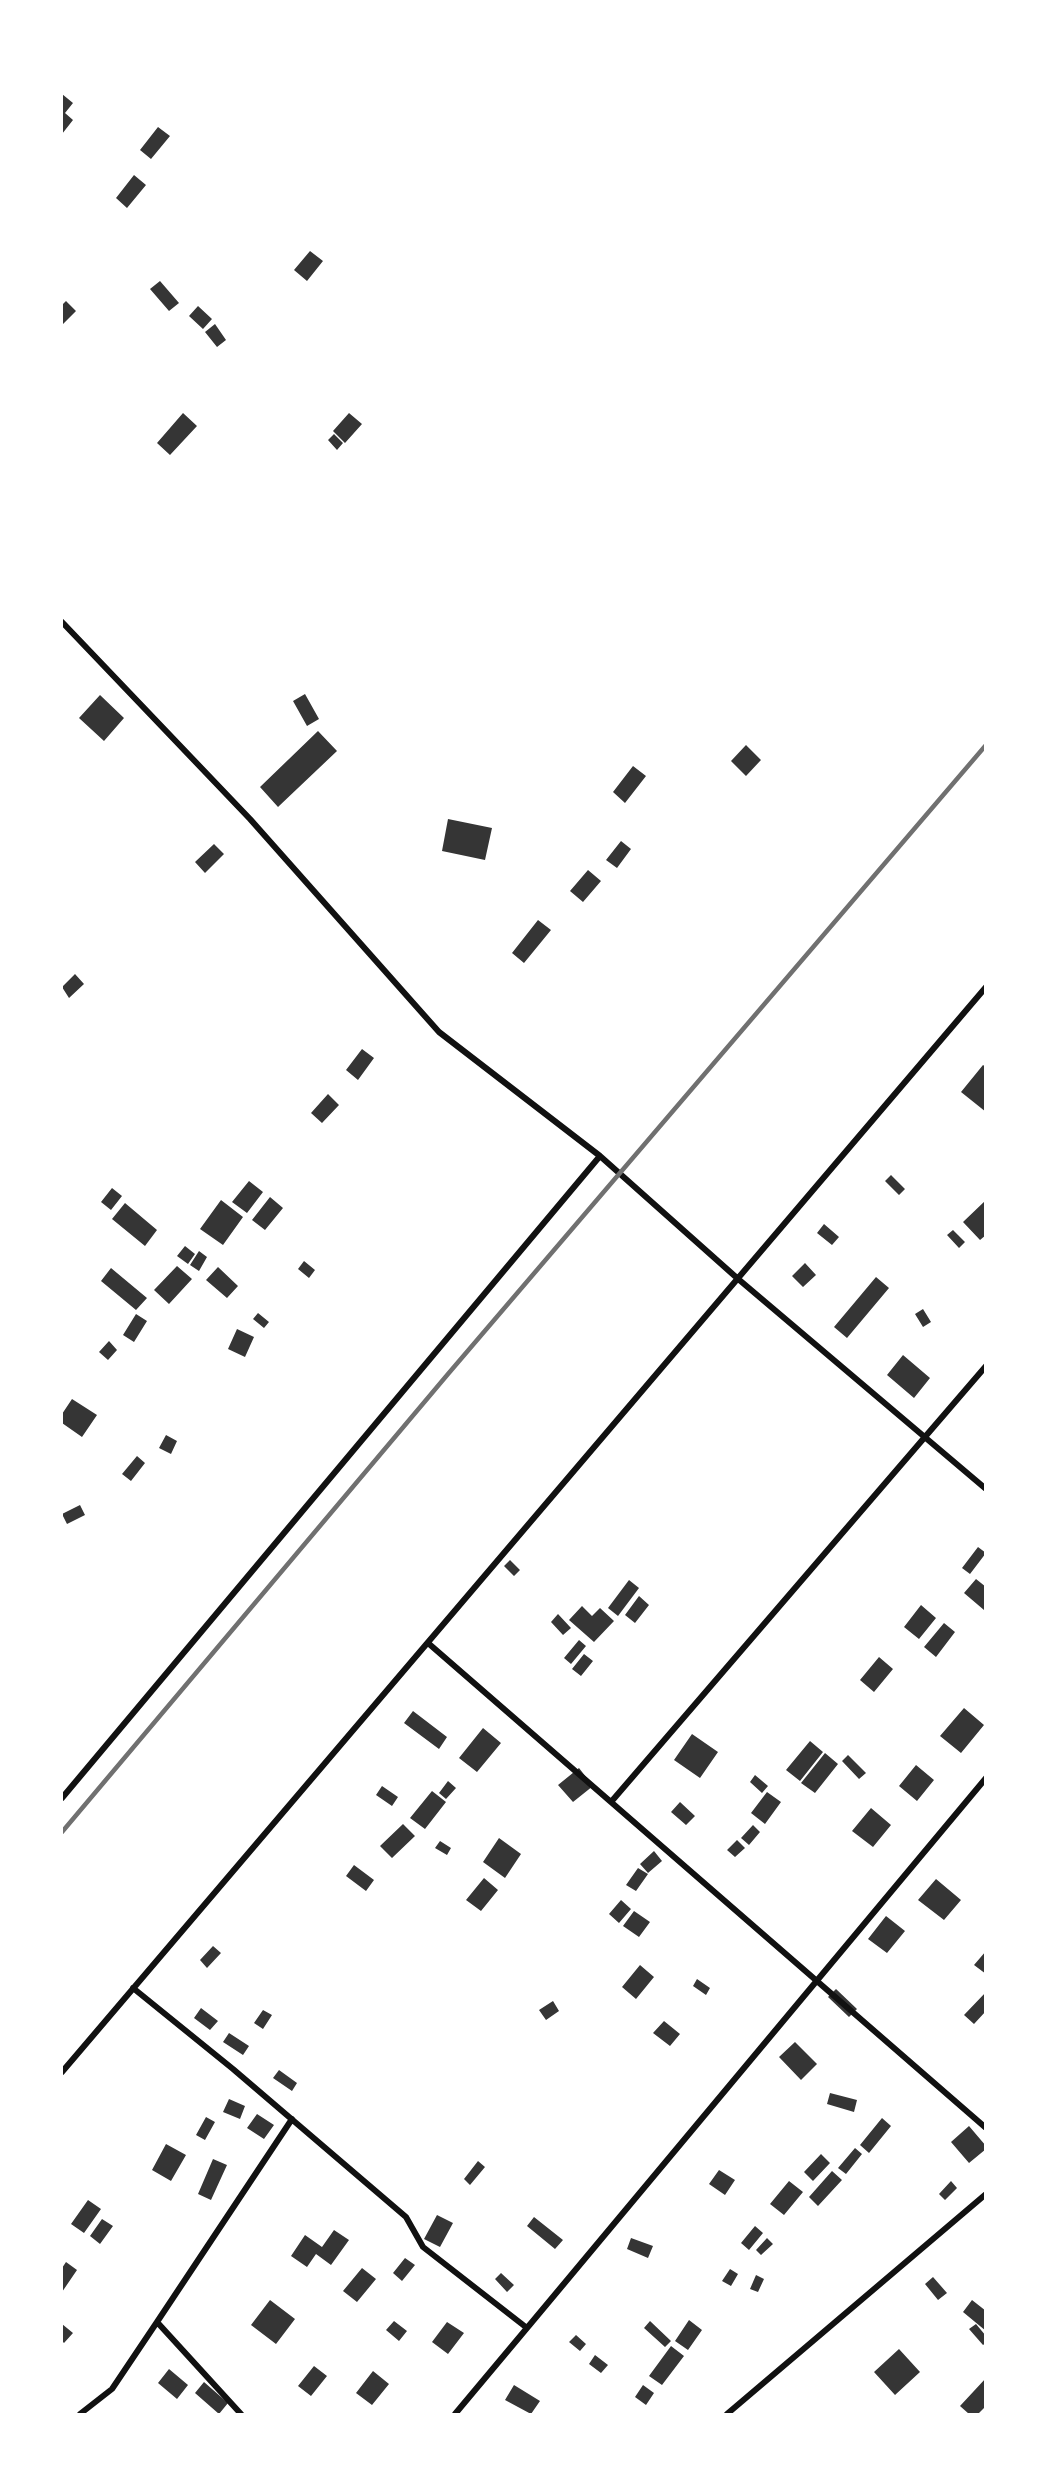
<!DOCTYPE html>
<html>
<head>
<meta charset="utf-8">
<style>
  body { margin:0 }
  #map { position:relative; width:1047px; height:2476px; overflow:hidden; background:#fff; font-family:"Archivo Narrow",sans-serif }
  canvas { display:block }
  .frame { position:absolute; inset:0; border:63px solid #fff; pointer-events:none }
</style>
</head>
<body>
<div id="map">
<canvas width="1047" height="2476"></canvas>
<div class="frame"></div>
</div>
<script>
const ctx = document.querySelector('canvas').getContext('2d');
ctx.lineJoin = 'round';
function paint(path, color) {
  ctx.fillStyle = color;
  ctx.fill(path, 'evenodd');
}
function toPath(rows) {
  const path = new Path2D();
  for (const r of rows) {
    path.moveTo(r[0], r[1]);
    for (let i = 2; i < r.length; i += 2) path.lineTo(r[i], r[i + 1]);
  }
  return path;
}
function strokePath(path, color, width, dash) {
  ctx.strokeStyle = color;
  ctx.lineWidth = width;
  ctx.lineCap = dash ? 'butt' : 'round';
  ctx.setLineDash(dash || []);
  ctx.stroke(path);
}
paint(toPath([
  [62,94,73,103,65,113,73,120,62,134],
  [158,127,170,136,151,159,140,150],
  [134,175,146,185,127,208,116,198],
  [310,251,323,261,307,281,294,270],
  [160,281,179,303,169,311,150,289],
  [66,301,76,311,62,325,62,305],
  [198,306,212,319,203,329,189,316],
  [215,324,226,340,217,347,205,332],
  [183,413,197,426,170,455,157,443],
  [349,413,362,424,345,443,333,431],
  [334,434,343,443,337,450,328,440],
  [305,694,319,719,307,726,293,701],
  [100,695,124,718,104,741,79,718],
  [318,731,337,751,278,807,260,787],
  [746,745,761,760,746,776,731,761],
  [633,766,646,776,625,803,613,792],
  [448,819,492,828,485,860,442,851],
  [621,841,631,849,617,868,606,860],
  [214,844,224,854,205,873,195,862],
  [588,870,601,881,583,902,570,891],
  [538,920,551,930,524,963,512,953],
  [75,974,84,984,69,998,62,987],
  [362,1049,374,1058,358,1080,346,1070],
  [983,1065,986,1067,986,1112,961,1092],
  [328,1094,339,1105,322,1123,311,1113],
  [891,1175,905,1189,899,1195,885,1181],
  [249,1181,263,1192,247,1213,232,1202],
  [112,1188,122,1196,111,1210,101,1202],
  [270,1197,283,1208,265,1230,252,1220],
  [221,1200,243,1217,223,1245,200,1229],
  [986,1200,986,1235,980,1240,963,1222],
  [125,1203,157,1230,145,1246,112,1219],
  [824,1224,839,1237,832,1245,817,1233],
  [953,1230,965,1242,959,1248,947,1235],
  [185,1246,195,1254,188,1264,177,1256],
  [199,1251,207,1257,199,1271,190,1265],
  [304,1261,315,1270,309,1278,298,1269],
  [805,1263,816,1275,803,1287,792,1276],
  [177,1266,192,1279,169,1304,154,1290],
  [218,1267,238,1286,227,1298,206,1280],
  [111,1268,147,1298,136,1310,101,1281],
  [876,1277,889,1288,847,1338,834,1327],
  [923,1309,931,1322,923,1327,915,1314],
  [258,1313,269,1322,264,1328,253,1319],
  [136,1314,147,1321,134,1342,123,1335],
  [237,1329,254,1337,245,1357,228,1349],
  [109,1341,117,1350,108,1360,99,1352],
  [903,1355,930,1378,914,1398,887,1375],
  [72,1399,97,1415,82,1437,62,1423,62,1414],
  [166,1435,177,1441,171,1454,159,1448],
  [137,1456,145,1463,131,1481,122,1474],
  [80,1505,85,1515,67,1524,62,1514],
  [978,1547,986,1553,970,1574,962,1568],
  [510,1560,520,1570,514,1576,504,1566],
  [976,1579,986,1587,984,1610,964,1593],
  [629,1580,639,1588,618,1616,608,1608],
  [639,1596,649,1605,635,1623,625,1615],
  [921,1605,936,1618,919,1639,904,1627],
  [582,1606,592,1616,600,1608,614,1621,594,1642,569,1620],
  [558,1614,571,1628,563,1635,551,1622],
  [944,1623,955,1632,936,1657,924,1647],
  [579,1640,586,1646,571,1664,564,1658],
  [584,1654,593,1661,581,1676,572,1669],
  [879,1657,893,1669,874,1692,860,1680],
  [964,1708,984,1725,961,1753,940,1736],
  [413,1711,447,1737,439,1749,404,1723],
  [483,1728,501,1743,477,1772,459,1758],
  [692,1734,718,1752,700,1778,674,1760],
  [810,1741,823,1752,800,1781,786,1770],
  [825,1753,838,1764,815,1793,801,1783],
  [848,1755,866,1773,859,1779,842,1761],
  [916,1765,934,1780,917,1801,899,1786],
  [579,1768,593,1786,573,1802,558,1785],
  [755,1775,768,1786,762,1793,750,1782],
  [448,1781,456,1788,446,1799,439,1793],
  [382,1786,398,1797,392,1806,376,1795],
  [432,1791,446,1802,425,1829,410,1818],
  [767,1792,781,1802,765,1824,751,1813],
  [680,1802,695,1816,686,1825,671,1812],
  [871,1808,891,1825,873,1847,852,1831],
  [403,1824,415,1836,392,1858,380,1846],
  [753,1825,760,1832,749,1845,741,1838],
  [499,1838,521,1854,505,1878,483,1862],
  [737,1840,745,1848,735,1857,727,1850],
  [440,1841,451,1848,447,1855,435,1848],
  [654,1851,662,1861,648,1873,640,1864],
  [354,1865,374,1880,366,1891,346,1876],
  [638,1868,648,1874,636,1891,626,1885],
  [484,1878,498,1890,481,1911,466,1900],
  [936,1879,961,1900,944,1920,918,1900],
  [621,1900,631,1909,619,1923,609,1914],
  [634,1911,650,1922,639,1937,623,1926],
  [886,1916,905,1931,887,1953,868,1939],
  [213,1946,221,1953,207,1968,200,1960],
  [986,1951,986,1974,974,1965],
  [640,1965,654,1977,636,1999,622,1987],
  [697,1979,710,1988,706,1995,693,1986],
  [836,1989,857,2009,849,2017,828,1997],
  [986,1992,986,2011,974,2024,964,2015],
  [553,2001,559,2011,546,2020,539,2010],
  [201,2008,218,2021,210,2030,194,2018],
  [263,2010,272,2015,263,2029,254,2023],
  [664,2021,680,2034,670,2046,653,2033],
  [229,2033,249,2046,243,2055,223,2042],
  [795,2042,817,2064,801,2080,779,2057],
  [279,2070,297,2083,292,2091,273,2078],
  [830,2093,857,2100,854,2112,827,2104],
  [229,2099,245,2106,240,2119,223,2112],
  [257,2114,274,2125,264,2139,247,2128],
  [206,2117,215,2122,205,2140,196,2135],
  [882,2118,891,2126,869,2153,860,2145],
  [969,2126,986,2146,986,2149,969,2163,951,2142],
  [166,2144,186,2155,171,2181,152,2170],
  [855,2148,862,2154,846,2174,838,2168],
  [821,2154,830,2163,813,2181,804,2172],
  [213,2159,227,2165,211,2200,198,2194],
  [478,2161,485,2167,470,2185,464,2179],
  [719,2170,735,2180,725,2195,709,2184],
  [832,2171,842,2180,818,2206,809,2197],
  [789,2181,803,2192,784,2215,770,2204],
  [951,2181,957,2188,945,2200,939,2194],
  [88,2200,101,2209,84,2233,71,2224],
  [437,2215,453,2223,440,2247,424,2239],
  [534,2217,563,2240,555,2249,527,2226],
  [102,2219,113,2226,100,2244,90,2236],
  [755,2226,763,2233,749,2250,741,2243],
  [334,2230,349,2240,331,2265,316,2254,307,2267,291,2256,305,2235,322,2247],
  [631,2238,653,2246,648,2258,627,2249],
  [767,2238,773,2244,761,2255,756,2250],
  [405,2258,415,2265,402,2281,393,2273],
  [66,2262,77,2270,62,2292,62,2268],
  [362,2268,376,2279,357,2302,343,2291],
  [730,2269,738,2274,731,2286,722,2281],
  [501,2273,514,2285,507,2292,495,2279],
  [756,2275,764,2279,758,2292,750,2289],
  [933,2277,947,2293,938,2300,925,2284],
  [270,2300,295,2319,276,2344,251,2325],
  [972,2300,986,2311,986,2331,963,2312],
  [689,2320,702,2330,688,2350,675,2341],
  [394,2321,407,2331,399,2341,386,2330],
  [650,2321,671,2341,665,2347,644,2328],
  [447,2322,464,2333,448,2354,432,2342],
  [62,2324,73,2333,64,2343,62,2341],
  [976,2324,986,2336,986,2343,983,2345,969,2329],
  [576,2335,586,2344,580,2351,569,2342],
  [671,2346,684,2356,662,2385,649,2376],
  [899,2349,920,2372,895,2395,874,2372],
  [595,2355,608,2365,601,2373,589,2364],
  [314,2366,327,2376,311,2396,298,2386],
  [169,2369,188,2385,177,2399,158,2383],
  [373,2371,389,2384,372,2405,356,2393],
  [986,2378,986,2406,978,2414,969,2414,960,2406],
  [204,2382,228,2403,219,2414,195,2393],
  [514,2385,540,2401,531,2414,505,2400],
  [643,2385,654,2393,646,2405,635,2397]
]), '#353535');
strokePath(toPath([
  [62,622,250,819,439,1032,600,1156,737,1278,986,1489],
  [428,1643,986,2128],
  [62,1798,600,1156],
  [611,1802,986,1366],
  [133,1988,233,2069,406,2217,423,2247,527,2328,455,2414],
  [62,2072,986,987],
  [527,2328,986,1778],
  [80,2414,112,2389,157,2322],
  [241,2414,157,2322,292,2119],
  [727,2414,986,2194]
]), '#111', 6);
strokePath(toPath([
  [62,1832,448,1374,986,745]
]), '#707070', 4.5);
</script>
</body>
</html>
